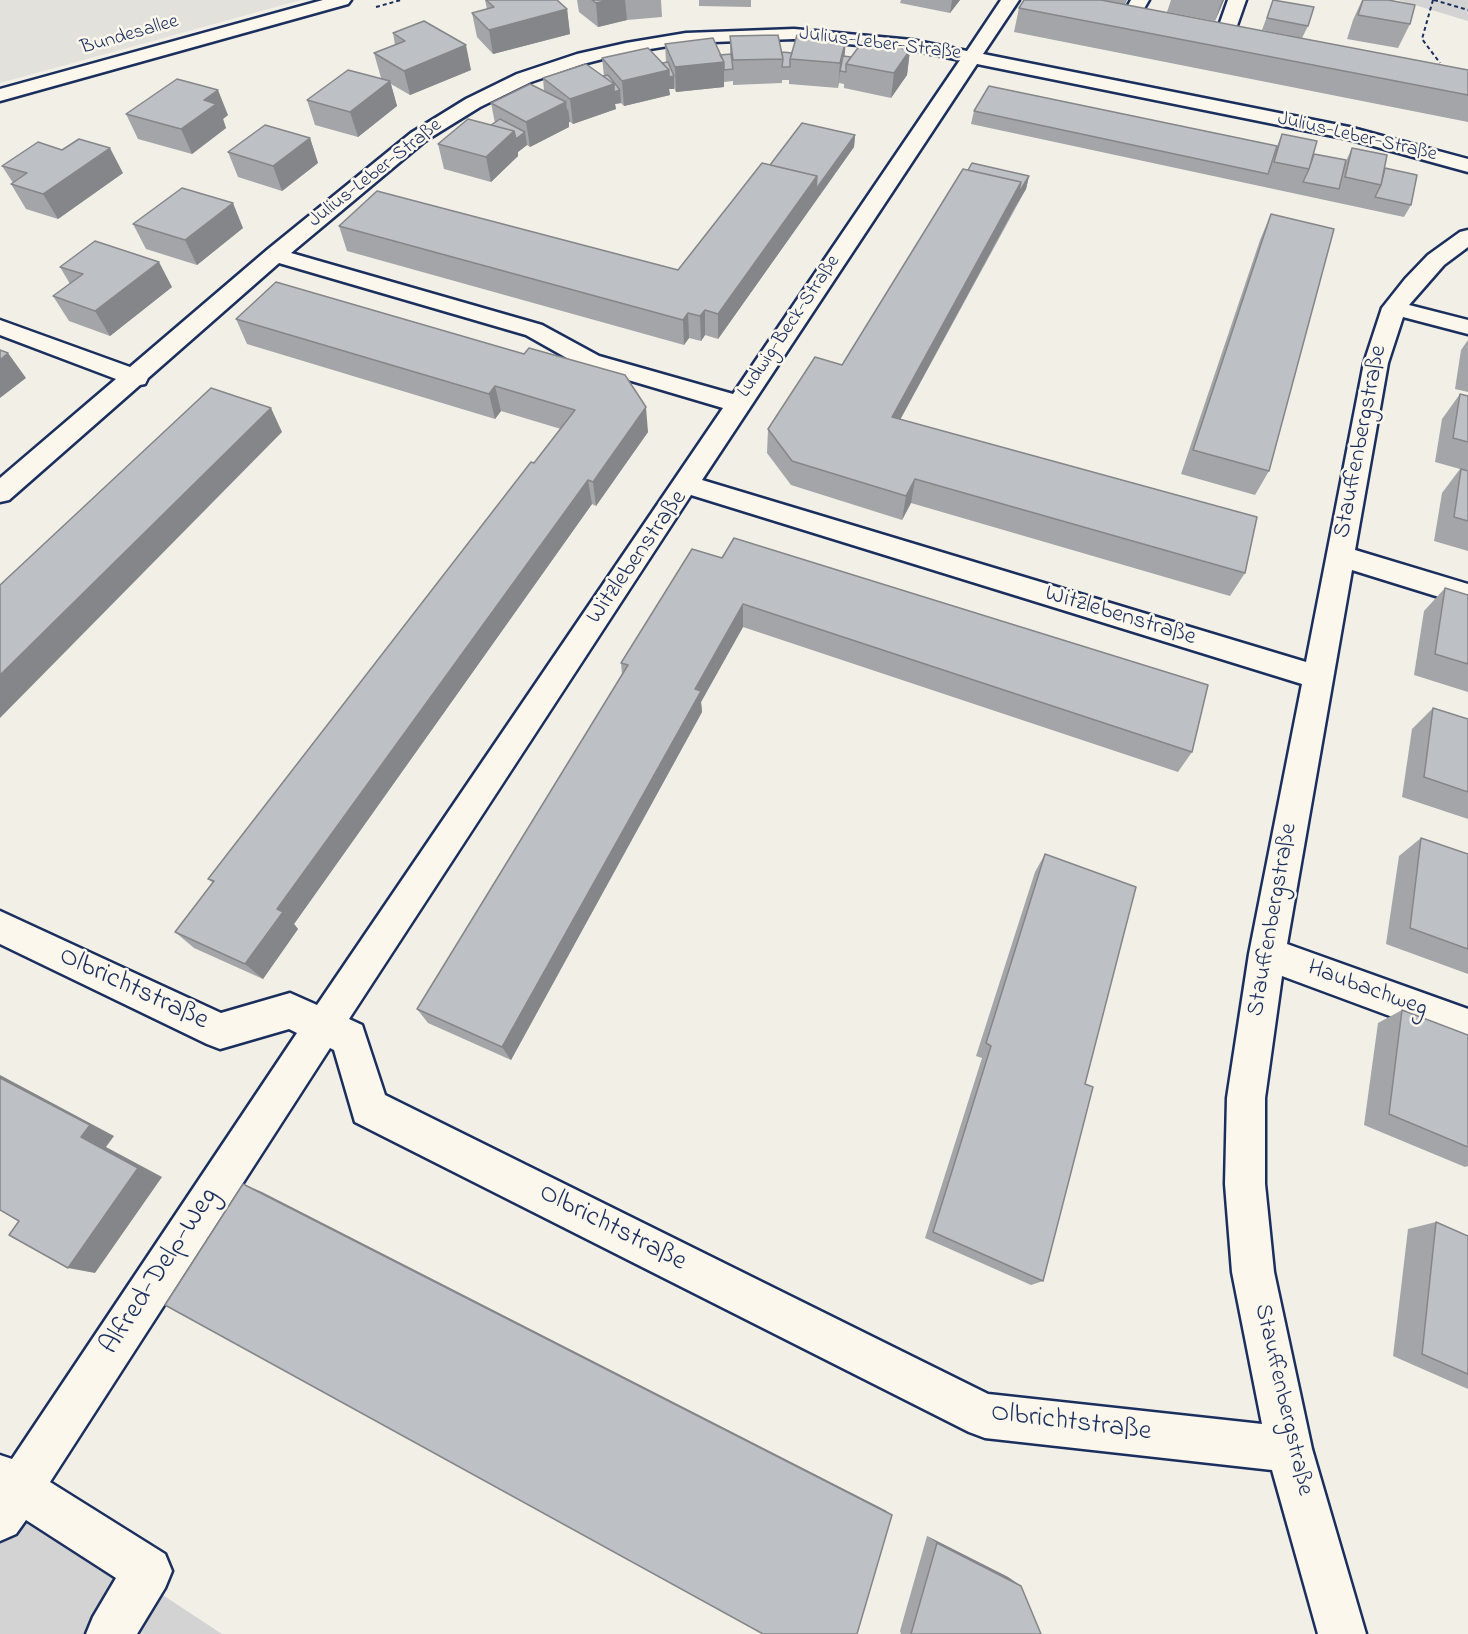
<!DOCTYPE html>
<html>
<head>
<meta charset="utf-8">
<style>
  body { margin:0 }
  canvas { display:block; background:#f2efe6 }
</style>
</head>
<body>
<canvas width="1468" height="1634"></canvas>
<script>
const ctx = document.querySelector('canvas').getContext('2d');
ctx.lineJoin = 'round';
function paint(path, color) {
  ctx.fillStyle = color;
  ctx.fill(path, 'evenodd');
}
function toPath(rows) {
  const path = new Path2D();
  for (const r of rows) {
    path.moveTo(r[0], r[1]);
    for (let i = 2; i < r.length; i += 2) path.lineTo(r[i], r[i + 1]);
  }
  return path;
}
function strokePath(path, color, width, dash) {
  ctx.strokeStyle = color;
  ctx.lineWidth = width;
  ctx.lineCap = dash ? 'butt' : 'round';
  ctx.setLineDash(dash || []);
  ctx.stroke(path);
}
function label(font, color, halo, rows, align = 'center') {
  ctx.font = font + ' "Indie Flower",sans-serif';
  ctx.lineWidth = 5;
  ctx.setLineDash([]);
  ctx.textBaseline = 'middle';
  ctx.strokeStyle = halo;
  ctx.fillStyle = color;
  for (const [text, x, y, turn = 0] of rows) {
    ctx.save();
    ctx.translate(x, y);
    ctx.rotate((+turn || 0) * Math.PI / 180);
    ctx.textAlign = isNaN(turn) ? turn : align;
    if (halo) ctx.strokeText(text, 0, 0);
    ctx.fillText(text, 0, 0);
    ctx.restore();
  }
}
paint(toPath([
  [0,0,301,0,0,83]
]), '#e2e1dc');
paint(toPath([
  [1398,0,1468,0,1468,21],
  [0,1488,222,1634,0,1634]
]), '#d2d3d2');
const minor = toPath([
  [1001,0,1019,0,983,54,1349,127,1468,159,1468,172,1348,139,977,64,702,480,1306,662,1364,363,1382,308,1405,279,1428,255,1460,232,1468,230,1468,247,1444,265,1409,305,1468,320,1468,334,1403,317,1388,363,1355,550,1468,584,1468,606,1352,570,1287,944,1468,1009,1468,1045,1282,976,1265,1098,1265,1184,1274,1272,1312,1449,1366,1634,1318,1634,1272,1470,985,1438,969,1432,355,1122,334,1050,330,1048,50,1482,165,1554,172,1571,165,1588,137,1634,86,1634,93,1617,116,1578,26,1520,16,1534,0,1541,0,1455,12,1459,297,1033,289,1029,220,1049,207,1044,0,944,0,911,221,1013,290,993,317,1005,723,408,581,366,526,335,279,263,148,378,145,384,140,385,9,500,0,502,0,478,116,379,0,335,0,320,130,367,267,250,411,133,466,99,517,74,577,54,626,43,686,33,794,29,912,40,967,51,1001,0],
  [794,39,912,50,960,60,733,394,599,356,542,325,291,253,425,141,480,107,531,82,583,64,626,53,686,43,794,39],
  [691,495,1302,684,1249,954,1227,1098,1225,1184,1232,1272,1262,1424,988,1394,385,1095,362,1025,349,1019,691,495],
  [1131,0,1149,0,1135,24,1129,25,1123,24,1120,20,1131,0],
  [1228,0,1246,0,1233,37,1230,41,1224,42,1218,41,1215,37,1228,0]
]);
const major = toPath([
  [323,0,351,0,348,4,0,101,0,89,323,0]
]);
strokePath(minor, '#1b2f5e', 5);
strokePath(major, '#1b2f5e', 5);
strokePath(toPath([
  [1433,0,1422,39,1440,63],
  [1434,0,1468,10],
  [376,7,401,0]
]), '#1b2f5e', 2, [4, 3]);
paint(minor, '#fbf7ec');
paint(major, '#fbf7ec');
paint(toPath([
  [485,0,557,0,567,9,570,34,493,54,477,37,472,13,487,9],
  [577,0,661,0,662,17,627,20,598,27,579,12],
  [699,0,751,0,751,7,699,6],
  [901,0,960,0,950,13,900,3],
  [1024,0,1127,0,1125,5,1468,70,1468,122,1014,32,1019,8],
  [1171,0,1224,0,1215,21,1167,12],
  [1273,0,1308,26,1302,38,1262,30],
  [1362,0,1388,0,1410,24,1398,48,1347,39,1353,20],
  [393,33,471,70,410,95,391,84,397,106,358,137,315,125,307,100,384,80,381,78,374,53,395,45],
  [730,36,782,52,851,57,910,50,907,75,891,98,844,88,844,84,839,83,838,88,789,84,789,80,782,80,782,83,733,85,733,81,724,82,724,87,676,92,674,88,669,89,670,95,624,106,621,103,615,104,616,109,573,124,570,122,569,122,569,127,530,147,527,145,518,152,518,156,491,182,444,169,438,144,491,125,495,123,491,103,544,91,543,78,604,76,602,58,662,63,666,62,665,44,720,55,730,54],
  [974,111,1277,146,1282,134,1314,154,1346,161,1352,148,1385,168,1411,205,1404,217,971,124],
  [126,114,228,115,223,119,226,128,192,154,138,139],
  [855,135,854,147,718,339,705,335,701,341,689,338,684,345,347,251,339,226,678,270,770,165],
  [310,138,318,163,282,191,238,177,228,152],
  [2,166,123,173,58,219,26,209,11,184,13,183],
  [968,170,1029,176,1026,189,900,420,1245,573,1230,596,911,503,902,520,791,485,767,453,768,429,842,365],
  [1271,214,1269,471,1255,495,1181,474,1260,240],
  [133,224,243,228,197,265,146,249],
  [60,267,172,287,110,336,69,321,53,296,70,284],
  [276,282,648,432,596,506,592,504,294,924,298,929,263,979,194,948,175,932,213,883,208,879,561,429,501,411,495,419,247,344,236,319],
  [1468,340,1468,392,1455,389,1461,350],
  [1460,394,1468,396,1468,551,1434,541,1442,493,1460,469,1435,462,1442,419],
  [692,549,1192,752,1178,772,743,627,701,702,702,712,511,1060,428,1023,417,1009,622,674,621,663],
  [1445,588,1468,595,1468,692,1414,675,1424,611],
  [1433,708,1468,719,1468,819,1402,797,1412,729],
  [1421,838,1468,854,1468,974,1386,944,1399,856],
  [1045,854,1085,1084,1043,1281,1031,1285,925,1238,982,1058,976,1056,1035,872],
  [1402,1010,1468,1035,1468,1166,1465,1167,1364,1125,1378,1023],
  [1436,1222,1468,1236,1468,1389,1393,1356,1408,1229],
  [927,1536,1008,1577,1021,1586,1041,1634,901,1634,900,1631]
]), '#a3a5a9');
paint(toPath([
  [609,0,625,0,627,20,598,27,596,3],
  [952,0,960,0,950,13],
  [1222,0,1224,0,1215,21],
  [567,9,570,34,493,54,489,30],
  [846,39,844,64,840,71,838,88,840,63],
  [466,45,471,70,410,95,404,71],
  [910,50,907,75,891,98,894,73],
  [724,62,724,87,676,92,675,67],
  [669,70,674,76,674,89,669,89,670,95,624,106,622,81],
  [390,81,397,106,358,137,350,112],
  [614,84,620,90,621,103,615,104,616,109,573,124,570,99],
  [218,90,228,115,223,119,226,128,192,154,181,129,204,100],
  [566,102,567,110,568,109,570,122,569,122,569,127,530,147,526,122],
  [514,131,525,132,527,145,518,152,518,156,491,182,486,157],
  [855,135,854,147,718,339,718,314,817,176],
  [310,138,318,163,282,191,273,166],
  [110,148,123,173,58,219,43,194],
  [1029,176,1026,189,1015,207,1018,195],
  [1021,182,1015,207,888,442,892,417],
  [233,203,243,228,197,265,185,240],
  [159,262,172,287,110,336,95,311],
  [705,310,705,335,701,341,700,316],
  [688,313,689,338,684,345,683,320],
  [8,353,26,378,0,398,0,360],
  [495,386,501,411,495,419,489,394],
  [646,407,648,432,596,506,593,482],
  [271,408,282,432,0,718,0,675],
  [915,479,911,503,902,520,906,496],
  [588,480,592,504,294,924,298,929,263,979,245,964,277,909],
  [743,604,743,627,701,702,702,712,511,1060,502,1047,695,689],
  [0,1075,114,1136,106,1147,162,1177,95,1273,68,1268,81,1137,0,1078],
  [243,1184,262,1192,885,1510,892,1515],
  [927,1536,1008,1577,1021,1586,937,1543]
]), '#848689');
const building = toPath([
  [486,0,557,0,567,9,489,30,472,13,494,7,486,0],
  [592,0,609,0,596,3,592,0],
  [1024,0,1101,0,1468,70,1468,95,1019,8,1024,0],
  [1273,0,1314,7,1308,26,1267,18,1273,0],
  [1363,0,1388,0,1415,5,1410,24,1358,15,1363,0],
  [424,21,466,45,404,71,374,53,405,41,393,33,424,21],
  [778,35,783,59,733,60,730,36,778,35],
  [797,35,846,39,840,63,790,59,797,35],
  [713,38,724,62,675,67,665,44,713,38],
  [863,41,910,50,894,73,846,64,863,41],
  [648,48,669,70,622,81,602,58,648,48],
  [782,52,792,53,790,59,790,67,782,67,783,59,782,52],
  [731,54,733,69,724,70,724,62,720,55,731,54],
  [843,56,851,57,846,64,846,72,840,71,843,56],
  [668,62,674,76,669,77,669,70,662,63,668,62],
  [586,64,614,84,570,99,543,78,586,64],
  [348,70,390,81,350,112,307,100,348,70],
  [608,75,620,90,614,92,614,84,603,76,608,75],
  [177,79,218,90,204,100,216,104,181,129,126,114,177,79],
  [530,84,566,102,526,122,491,103,530,84],
  [989,86,1277,146,1268,174,974,111,989,86],
  [468,119,514,131,486,157,438,144,468,119],
  [500,119,525,132,516,139,514,131,491,125,500,119],
  [802,123,855,135,816,189,817,176,770,165,802,123],
  [265,125,310,138,273,166,228,152,265,125],
  [1282,134,1317,141,1309,169,1274,162,1282,134],
  [79,139,110,148,43,194,11,184,27,173,2,166,38,142,62,150,79,139],
  [1352,148,1387,155,1381,185,1345,177,1352,148],
  [1314,154,1346,160,1339,189,1303,182,1309,169,1314,154],
  [762,163,817,176,718,314,705,310,700,316,688,313,683,320,339,226,377,191,678,270,762,163],
  [972,163,1029,176,1018,194,1021,182,968,170,972,163],
  [1385,168,1417,175,1411,205,1375,197,1381,185,1385,168],
  [963,169,1021,182,892,417,1257,517,1245,573,915,479,906,496,792,461,768,429,815,357,842,365,963,169],
  [182,188,233,203,185,240,133,224,182,188],
  [1271,214,1334,229,1269,471,1193,450,1271,214],
  [95,241,159,262,95,311,53,296,83,274,60,267,95,241],
  [276,282,524,354,529,348,625,375,646,407,593,482,588,480,277,909,283,912,245,964,175,932,214,881,208,879,531,462,534,463,575,410,495,386,489,394,236,319,276,282],
  [0,350,8,353,0,360,0,350],
  [211,388,271,408,0,675,0,585,211,388],
  [1460,394,1468,396,1468,442,1453,438,1460,394],
  [1461,469,1468,471,1468,521,1454,517,1461,469],
  [734,538,1208,685,1192,752,743,604,695,689,701,691,502,1047,417,1009,628,665,621,663,692,549,722,558,734,538],
  [1445,588,1468,595,1468,664,1435,654,1445,588],
  [1433,708,1468,719,1468,792,1424,777,1433,708],
  [1421,838,1468,854,1468,949,1410,928,1421,838],
  [1045,854,1136,887,1085,1084,1093,1087,1043,1281,933,1232,991,1046,986,1043,1045,854],
  [1402,1010,1468,1035,1468,1147,1389,1114,1402,1010],
  [0,1078,90,1125,81,1137,138,1168,68,1268,9,1235,19,1221,0,1210,0,1078],
  [243,1184,892,1515,857,1634,763,1634,165,1305,243,1184],
  [1436,1222,1468,1236,1468,1374,1422,1354,1436,1222],
  [937,1543,1021,1586,1041,1634,911,1634,937,1543]
]);
paint(building, '#bdc0c4');
strokePath(building, '#848689', 1.5);
label('20px', '#1b2f5e', '#fbf7ec', [
  ["Bundesallee",130,36,-16],
  ["Julius-Leber-Straße",880,45,7],
  ["Julius-Leber-Straße",1357,138,13],
  ["Julius-Leber-Straße",376,174,-38],
  ["Ludwig-Beck-Straße",790,327,-56]
]);
label('24px', '#1b2f5e', '#fbf7ec', [
  ["Stauffenbergstraße",1362,442,-79],
  ["Witzlebenstraße",638,558,-55],
  ["Witzlebenstraße",1120,617,17],
  ["Stauffenbergstraße",1274,920,-80],
  ["Haubachweg",1367,990,20],
  ["Stauffenbergstraße",1282,1400,77]
]);
label('28px', '#1b2f5e', '#fbf7ec', [
  ["Olbrichtstraße",133,990,25],
  ["Olbrichtstraße",612,1229,27],
  ["Alfred-Delp-Weg",161,1272,-57],
  ["Olbrichtstraße",1071,1424,7]
]);
</script>
</body>
</html>
